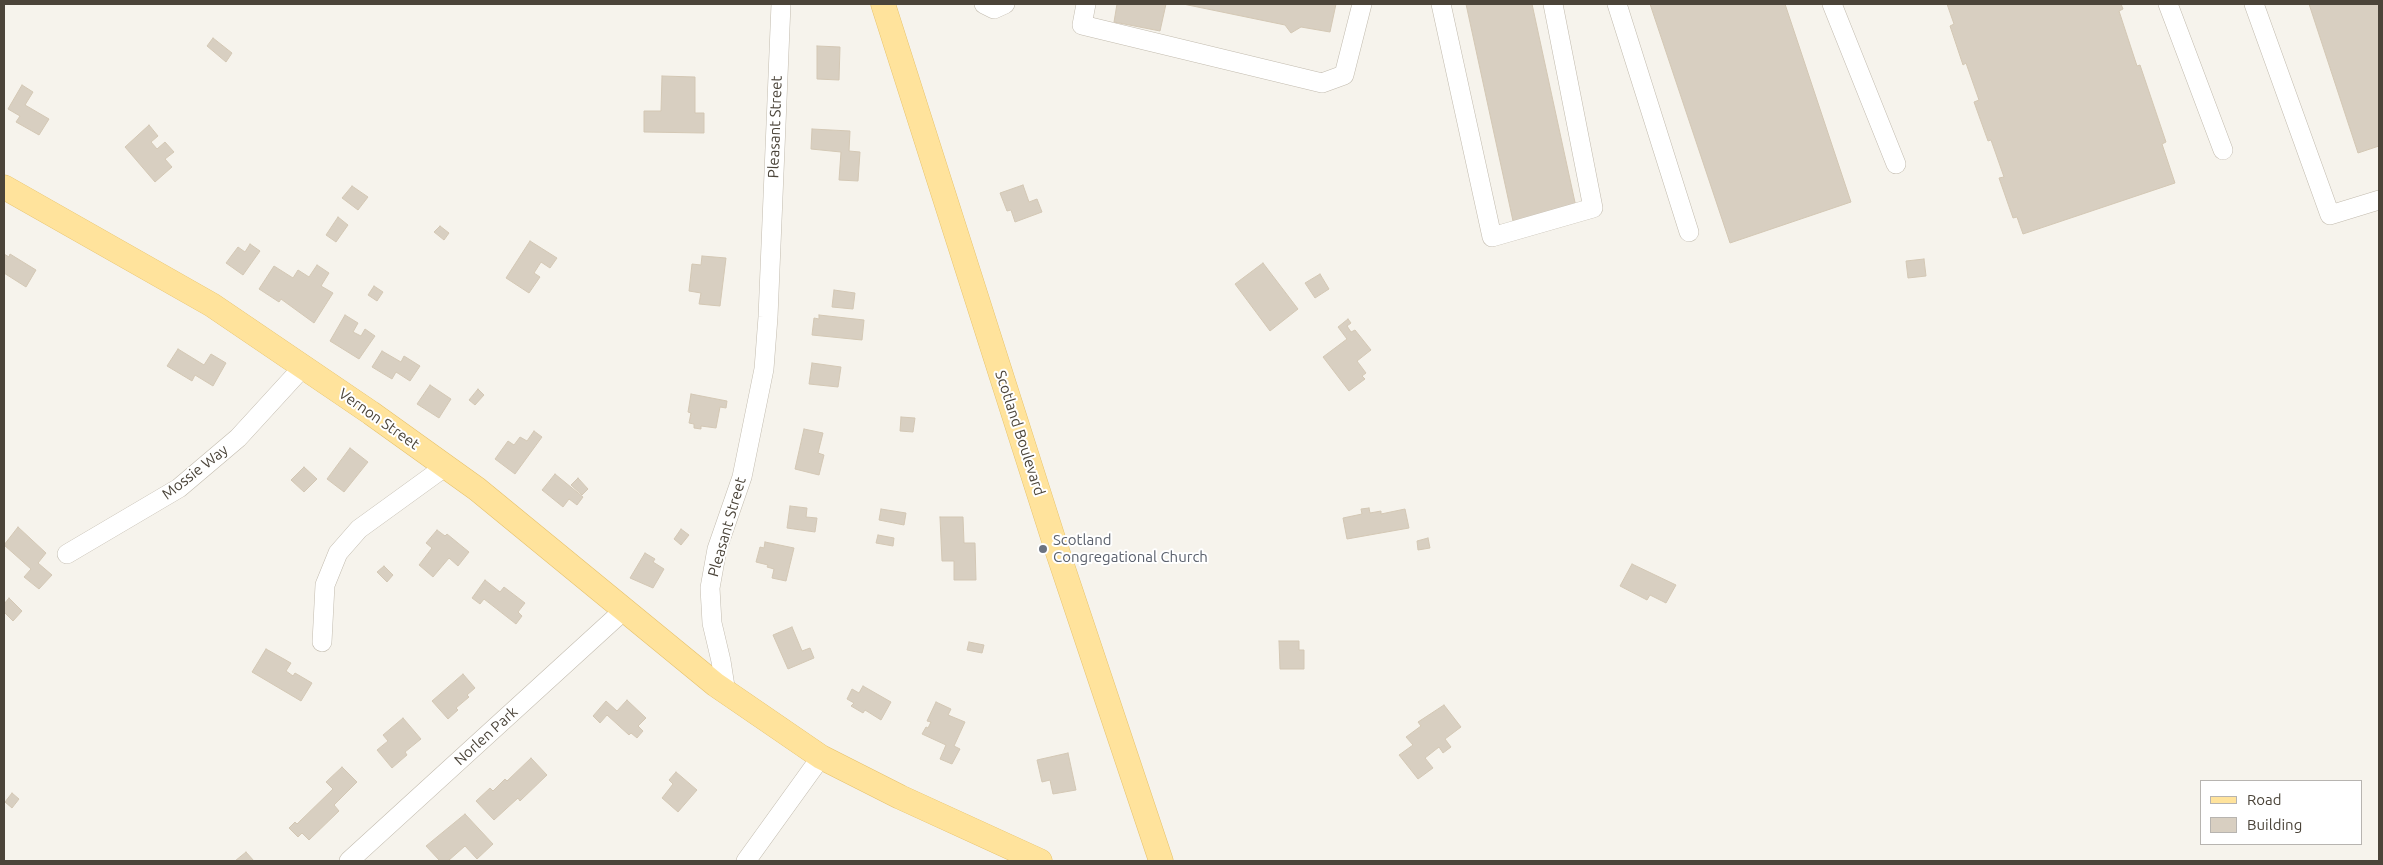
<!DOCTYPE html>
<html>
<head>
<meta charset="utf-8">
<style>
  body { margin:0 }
  #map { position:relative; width:2383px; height:865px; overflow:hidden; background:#f6f3ec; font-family:Ubuntu,sans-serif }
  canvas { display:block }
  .frame { position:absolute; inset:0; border:5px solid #4b4439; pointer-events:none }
  .legend { position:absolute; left:2200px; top:780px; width:162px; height:65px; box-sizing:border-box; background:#fff; border:1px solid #b7b4b0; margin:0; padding:6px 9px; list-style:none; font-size:15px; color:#4b4439 }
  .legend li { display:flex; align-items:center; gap:10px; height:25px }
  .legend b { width:25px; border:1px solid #b7b4b0 }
</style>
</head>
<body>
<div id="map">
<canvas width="2383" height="865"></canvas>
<div class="frame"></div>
<ul class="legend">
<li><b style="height:6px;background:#ffe39c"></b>Road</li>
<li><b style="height:14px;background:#d8cfc1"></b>Building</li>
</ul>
</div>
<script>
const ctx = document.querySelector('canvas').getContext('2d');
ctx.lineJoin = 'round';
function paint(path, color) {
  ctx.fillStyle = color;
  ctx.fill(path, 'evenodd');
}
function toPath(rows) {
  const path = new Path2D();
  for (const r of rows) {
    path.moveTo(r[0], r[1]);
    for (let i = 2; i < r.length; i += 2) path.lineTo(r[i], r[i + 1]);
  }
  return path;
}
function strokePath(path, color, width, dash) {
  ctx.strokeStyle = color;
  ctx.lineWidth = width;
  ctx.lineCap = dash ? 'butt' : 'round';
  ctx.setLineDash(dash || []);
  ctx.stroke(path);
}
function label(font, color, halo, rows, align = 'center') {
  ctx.font = font + ' Ubuntu,sans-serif';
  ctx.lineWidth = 4;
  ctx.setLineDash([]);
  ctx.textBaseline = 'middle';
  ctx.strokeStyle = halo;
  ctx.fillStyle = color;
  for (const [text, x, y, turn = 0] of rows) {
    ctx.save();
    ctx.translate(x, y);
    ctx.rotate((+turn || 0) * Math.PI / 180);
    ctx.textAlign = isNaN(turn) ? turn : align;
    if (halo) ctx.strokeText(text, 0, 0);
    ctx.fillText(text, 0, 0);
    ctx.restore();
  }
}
const building = toPath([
  [1117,4,1166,4,1160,31,1114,22,1117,4],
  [1183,4,1336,4,1330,32,1301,27,1291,33,1285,25,1183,4],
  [1466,4,1532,4,1576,207,1513,221,1466,4],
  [1650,4,1785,4,1851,202,1730,243,1650,4],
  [1947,4,2121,4,2123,9,2119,11,2137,66,2140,65,2166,142,2162,144,2175,183,2023,234,2017,217,2013,218,1999,178,2004,177,1991,140,1988,141,1974,102,1979,100,1966,63,1963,65,1950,26,1954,24,1947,4],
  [2309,4,2379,4,2379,146,2358,153,2309,4],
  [213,38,232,53,226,62,207,46,213,38],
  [817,46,840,47,839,80,817,79,817,46],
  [662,76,695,77,695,113,704,113,704,133,644,132,644,111,661,111,662,76],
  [22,85,33,92,25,105,49,119,39,135,16,122,20,116,8,109,22,85],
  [149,125,158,136,151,142,157,149,165,142,174,152,165,159,172,167,155,182,125,147,149,125],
  [812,129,850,131,849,151,860,152,858,181,839,180,841,152,811,149,812,129],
  [1023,185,1029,202,1037,199,1042,212,1015,222,1011,210,1007,211,1000,193,1023,185],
  [352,186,368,197,358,210,342,198,352,186],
  [338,217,348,225,336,242,326,235,338,217],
  [440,226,449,233,444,240,434,232,440,226],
  [530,241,557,258,550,268,541,262,534,273,540,277,529,293,506,278,530,241],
  [250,244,260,251,243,275,226,263,238,247,245,252,250,244],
  [4,254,9,257,10,254,36,270,26,287,4,273,4,254],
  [702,256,726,258,720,306,699,304,701,293,689,291,692,264,701,265,702,256],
  [1924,259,1926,276,1908,278,1906,261,1924,259],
  [1263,263,1298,309,1270,331,1235,284,1263,263],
  [317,265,329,273,321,286,333,293,314,323,281,299,279,302,259,289,274,266,293,278,298,270,309,277,317,265],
  [1320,274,1329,289,1315,298,1305,283,1320,274],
  [374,286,383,292,377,301,368,295,374,286],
  [834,290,855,293,853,309,832,307,834,290],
  [345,315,358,323,353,332,361,336,365,329,375,336,359,359,330,341,345,315],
  [819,315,864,320,862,340,812,335,814,318,819,319,819,315],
  [1348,319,1351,323,1347,326,1351,332,1355,330,1371,350,1357,361,1366,373,1362,376,1365,379,1349,391,1323,357,1347,339,1338,327,1348,319],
  [178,349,204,365,211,354,226,363,213,386,195,375,192,381,167,366,178,349],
  [382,351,401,362,404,356,420,366,410,381,396,372,392,379,372,367,382,351],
  [812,363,841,367,838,387,809,384,812,363],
  [430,385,451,399,439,418,417,404,430,385],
  [478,389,484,395,475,405,469,400,478,389],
  [691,394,727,401,726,408,720,407,716,428,701,426,701,429,694,428,694,424,689,423,691,413,688,412,691,394],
  [901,417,915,418,913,432,900,431,901,417],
  [804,429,823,433,818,453,824,455,819,475,795,469,804,429],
  [534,431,542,437,515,474,495,459,508,441,514,445,520,437,527,441,534,431],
  [350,448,368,462,344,492,327,479,350,448],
  [304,467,317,479,304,492,291,480,304,467],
  [555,474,583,497,577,505,569,499,563,507,542,490,555,474],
  [578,478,588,489,582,495,571,485,578,478],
  [790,506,807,508,806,517,817,518,815,532,787,528,790,506],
  [1369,508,1370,513,1381,511,1381,514,1405,509,1409,528,1347,539,1343,518,1362,514,1361,509,1369,508],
  [881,509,906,513,904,525,879,520,881,509],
  [940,517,963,517,964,543,975,543,976,580,954,580,954,561,942,561,940,517],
  [18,527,46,553,38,563,52,575,39,589,24,577,31,569,4,545,18,527],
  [681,529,689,535,681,545,674,539,681,529],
  [437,530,445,536,447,534,469,552,458,566,449,558,433,577,419,565,432,548,426,543,437,530],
  [878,535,894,538,893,546,876,543,878,535],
  [1428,538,1430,548,1418,550,1417,541,1428,538],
  [765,542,794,548,786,581,772,578,774,569,767,567,768,565,756,562,760,547,764,548,765,542],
  [645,553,655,559,653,562,664,569,653,588,630,578,645,553],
  [1632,564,1676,585,1666,603,1650,595,1647,600,1620,586,1632,564],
  [384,566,393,575,387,582,377,572,384,566],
  [485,580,500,592,504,587,525,603,518,612,522,616,516,624,484,599,480,604,472,598,485,580],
  [9,598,22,611,13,621,4,612,4,604,9,598],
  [792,627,802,651,810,648,814,658,788,669,773,635,792,627],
  [1279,641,1299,641,1299,650,1304,650,1304,669,1280,669,1279,641],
  [969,642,984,645,982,653,967,650,969,642],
  [266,649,291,663,286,671,293,676,295,673,312,683,301,701,252,672,266,649],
  [463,674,475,688,467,695,469,697,456,708,458,710,448,719,432,701,463,674],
  [863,686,891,702,881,720,865,710,863,713,851,706,854,703,847,699,852,689,859,693,863,686],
  [627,700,646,718,638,726,643,731,637,738,631,733,629,735,607,715,600,723,593,716,606,701,617,711,627,700],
  [936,702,951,709,948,715,965,722,954,746,960,749,952,764,940,759,946,745,922,734,926,727,928,728,931,722,927,721,936,702],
  [1444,705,1461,727,1445,739,1451,747,1443,753,1439,747,1425,758,1433,768,1418,779,1399,755,1413,745,1406,737,1421,726,1418,722,1444,705],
  [403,718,421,739,405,752,407,755,392,768,377,750,388,741,383,735,403,718],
  [1068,753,1076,790,1053,794,1050,780,1042,782,1037,760,1068,753],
  [531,758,547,775,520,801,518,798,494,820,476,801,490,788,493,791,505,779,507,781,531,758],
  [342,767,357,782,334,805,339,811,309,840,302,833,298,837,289,828,295,822,297,824,333,789,326,782,342,767],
  [676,772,697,790,678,812,662,798,673,784,669,780,676,772],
  [12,793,19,799,12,808,5,802,12,793],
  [465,814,493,844,477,859,465,846,448,861,440,861,426,846,465,814],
  [246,852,254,861,235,861,246,852]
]);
paint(building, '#d8cfc1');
strokePath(building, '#d3c7b4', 1);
const minor = toPath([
  [984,4,994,9,1005,4],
  [1086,4,1082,25,1322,83,1344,75,1362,4],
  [1441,4,1492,237,1593,208,1553,4],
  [1617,4,1689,232],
  [1832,4,1896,164],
  [2168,4,2223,150],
  [2254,4,2330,215,2379,200],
  [67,554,179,488,238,438,303,367],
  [322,642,325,585,338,553,359,529,446,466],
  [726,693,721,661,712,623,710,588,717,549,742,477,764,369,768,317,781,4],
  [349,861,623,611],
  [746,861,821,757]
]);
const major = toPath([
  [883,4,1054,541,1161,861],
  [4,187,212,305,371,413,477,489,716,685,821,757,900,797,1040,861]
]);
strokePath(minor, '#c2bbae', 20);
strokePath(major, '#e6c16a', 25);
strokePath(minor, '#fff', 19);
strokePath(major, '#ffe39c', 24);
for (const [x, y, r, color] of [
  [1043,549,5,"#6b7280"]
]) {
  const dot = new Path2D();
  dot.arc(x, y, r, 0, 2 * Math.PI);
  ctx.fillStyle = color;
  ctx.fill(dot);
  strokePath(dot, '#fff', 2);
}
label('15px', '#4b4439', '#fff', [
  ["Pleasant Street",775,127,-88],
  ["Vernon Street",379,419,35],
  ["Scotland Boulevard",1020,433,72],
  ["Mossie Way",195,472,-38],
  ["Pleasant Street",727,527,-74],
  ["Norlen Park",486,736,-42]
]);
label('15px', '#5b616d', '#fff', [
  ["Scotland",1053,540],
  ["Congregational Church",1053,557]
], 'left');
</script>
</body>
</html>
